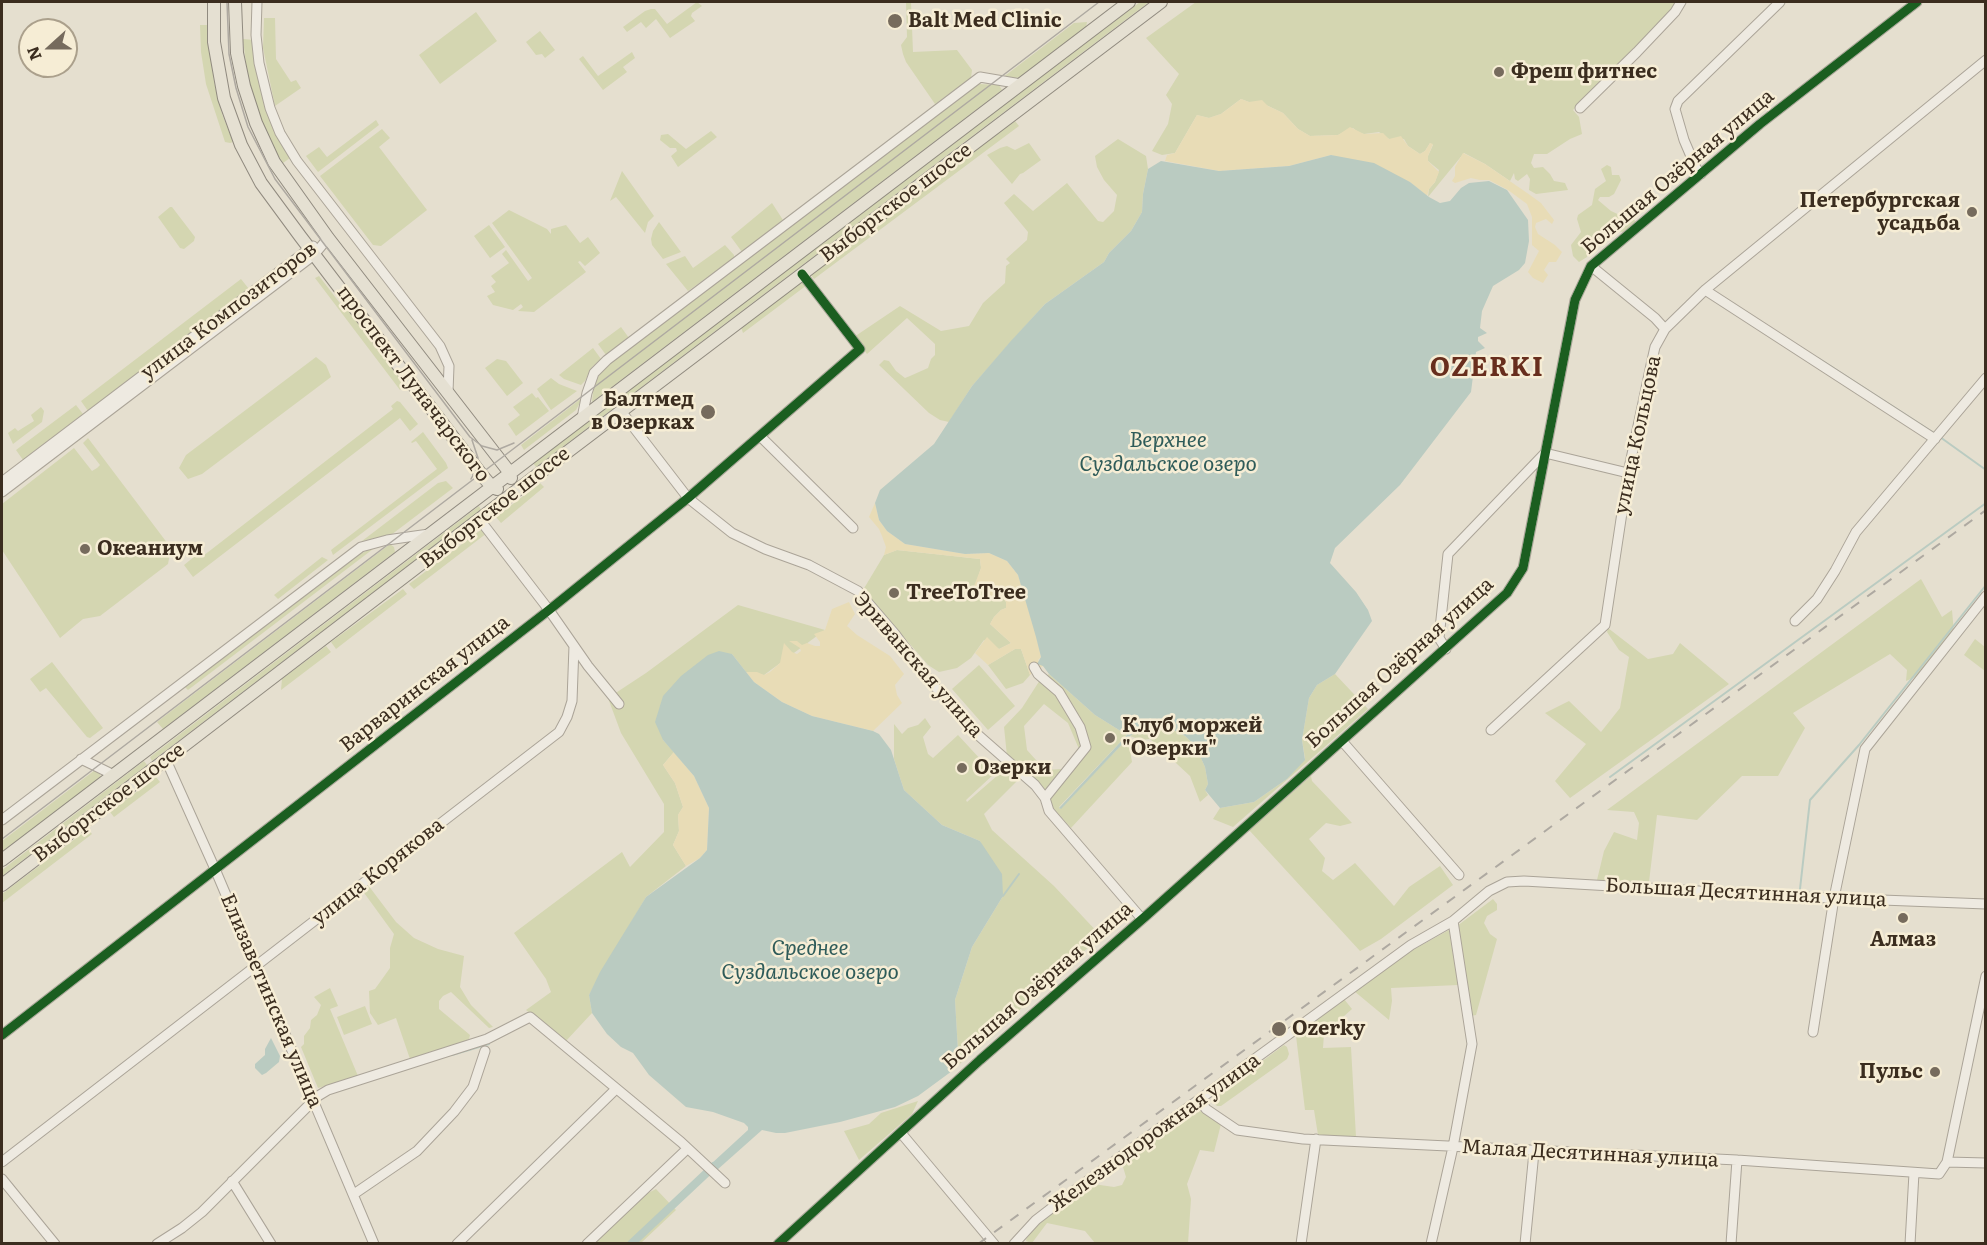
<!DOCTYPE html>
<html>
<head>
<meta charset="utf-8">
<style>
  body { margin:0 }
  #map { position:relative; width:1987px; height:1245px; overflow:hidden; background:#e5dfcf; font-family:Literata,serif }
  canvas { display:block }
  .frame { position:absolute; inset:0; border:3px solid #3b2d1f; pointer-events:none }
  .north { position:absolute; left:18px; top:18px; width:60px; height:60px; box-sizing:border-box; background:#f6edd5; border:2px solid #aba08c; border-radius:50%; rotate:249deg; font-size:16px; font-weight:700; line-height:24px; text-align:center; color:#3b2d1f }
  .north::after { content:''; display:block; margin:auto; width:21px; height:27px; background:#766b5d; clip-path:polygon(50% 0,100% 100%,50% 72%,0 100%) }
</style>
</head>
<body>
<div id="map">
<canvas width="1987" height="1245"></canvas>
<div class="frame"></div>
<div class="north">N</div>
</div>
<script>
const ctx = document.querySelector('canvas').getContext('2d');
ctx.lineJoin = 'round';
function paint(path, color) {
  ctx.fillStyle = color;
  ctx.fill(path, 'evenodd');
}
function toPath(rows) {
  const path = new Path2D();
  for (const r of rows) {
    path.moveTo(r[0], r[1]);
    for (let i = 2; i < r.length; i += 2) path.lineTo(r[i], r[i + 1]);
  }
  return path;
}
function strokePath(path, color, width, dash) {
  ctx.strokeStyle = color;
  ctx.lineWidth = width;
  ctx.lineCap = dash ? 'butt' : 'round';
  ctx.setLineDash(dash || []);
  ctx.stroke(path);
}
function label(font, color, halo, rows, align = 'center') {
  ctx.font = font + ' Literata,serif';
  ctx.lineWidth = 5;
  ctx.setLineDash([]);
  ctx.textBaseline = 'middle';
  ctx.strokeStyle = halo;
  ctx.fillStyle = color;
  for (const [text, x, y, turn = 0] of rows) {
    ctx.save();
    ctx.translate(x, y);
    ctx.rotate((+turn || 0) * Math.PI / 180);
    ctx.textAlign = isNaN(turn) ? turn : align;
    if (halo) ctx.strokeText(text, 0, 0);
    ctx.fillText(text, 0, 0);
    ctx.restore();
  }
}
paint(toPath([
  [697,2,702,6,692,13,691,16,695,21,670,38,656,19,646,28,641,22,627,32,623,27,645,11,651,9,655,9,667,24],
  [906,2,911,2,913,52,957,50,972,70,971,78,935,104,906,62,903,54,901,45,907,37],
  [1140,2,1149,2,536,467,533,463],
  [1196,2,1685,2,1671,21,1579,113,1575,108,1573,110,1579,117,1582,134,1570,139,1547,154,1534,154,1531,163,1534,168,1543,167,1550,174,1554,181,1565,183,1568,190,1536,194,1529,190,1530,179,1527,174,1518,181,1515,179,1514,173,1510,181,1485,164,1464,153,1428,197,1429,189,1435,182,1439,170,1428,161,1428,156,1433,145,1430,143,1425,151,1420,154,1408,146,1404,139,1389,139,1379,132,1364,134,1359,133,1353,128,1338,135,1310,136,1298,129,1283,113,1264,104,1249,102,1241,99,1221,114,1209,118,1197,115,1175,153,1162,155,1152,151,1168,124,1172,104,1166,95,1179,74,1146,38],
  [476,12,497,41,440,84,419,55],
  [264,18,275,18,276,59,291,82,296,80,301,88,275,106,263,48],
  [1087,22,1086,27,1020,77,1012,79,1002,78,1074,23],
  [200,25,207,25,214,82,222,114,233,142,230,143,225,142,206,84,201,52],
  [540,31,555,50,545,58,542,54,536,55,526,42],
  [243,39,254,40,263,97,270,119,290,158,283,163,272,146,254,101,248,81],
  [632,52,635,58,623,67,627,72,603,90,579,59,583,56,598,76],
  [979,84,999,85,1002,90,592,402,594,382,602,369],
  [376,120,379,125,318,172,306,156,319,147,327,157],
  [1015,121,1019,126,814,279,810,274],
  [382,129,390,138,379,147,427,210,381,246,373,245,320,176],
  [711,131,717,137,678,167,671,156,677,151,676,148,670,148,660,140,661,135,668,134,686,149],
  [1118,139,1146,156,1148,169,1143,194,1142,212,1131,231,1109,253,1104,262,1045,304,1035,315,972,386,949,422,940,420,929,413,879,365,884,360,889,361,896,371,905,378,910,376,928,368,931,359,935,355,935,344,907,318,867,354,854,337,900,306,941,331,969,326,983,303,1005,283,1006,266,1010,263,1006,259,1027,240,1028,232,1004,203,1014,194,1033,211,1067,183,1098,221,1103,222,1114,211,1117,195,1104,180,1097,167,1095,156],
  [1029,143,1041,160,1023,173,1020,174,1012,184,987,155,1000,148,1007,146,1015,150],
  [1607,165,1611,167,1612,175,1619,175,1621,180,1614,194,1609,197,1600,197,1598,200,1611,211,1624,217,1632,217,1636,222,1623,232,1608,229,1602,232,1597,245,1588,250,1587,257,1579,262,1573,256,1571,245,1581,232,1577,219,1578,215,1592,205,1595,189,1606,181,1601,169],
  [622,171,654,216,648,222,645,233,616,197,610,201],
  [772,203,783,220,742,252,731,237],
  [170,207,172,207,195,237,194,241,184,249,180,248,158,217],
  [509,210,547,229,551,234,551,229,566,225,580,243,588,237,600,253,585,266,580,261,578,262,586,272,534,312,518,311,523,307,521,304,513,310,493,305,487,296,495,292,491,286,496,282,491,276,509,263,502,254,506,250,528,281,532,278,492,223],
  [659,222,681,252,663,259,652,245,651,239,653,231],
  [489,225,505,247,490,258,474,236],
  [725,245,734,255,734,258,688,291,666,264,685,256,693,268],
  [319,276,346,311,348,310,405,385,400,390,315,278],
  [241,279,249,289,88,411,81,401],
  [803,280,807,285,743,333,741,327],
  [621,327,629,338,606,355,598,344],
  [593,348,601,359,592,367,585,381,581,385,564,379,559,375],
  [316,357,326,365,331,377,202,474,188,479,179,468,186,455],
  [497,359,506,361,523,383,507,396,485,368],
  [551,378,559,384,577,391,551,410,537,389],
  [532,393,536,398,538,397,549,411,516,436,508,424,520,415,513,407],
  [583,397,576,410,524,450,521,445],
  [397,401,400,402,418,424,410,431,400,418,193,577,184,565,200,552,203,556,393,409,391,406],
  [76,405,83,414,23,460,16,450],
  [41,407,44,411,42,422,13,444,8,433,15,428,18,431,34,421,31,415],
  [423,432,446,463,448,468,333,555,331,550,437,469,416,441,412,443,411,442],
  [88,438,171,548,168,564,100,616,83,619,60,638,2,550,2,504,74,448,92,471,97,468,100,465,83,443],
  [446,481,453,488,391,535,362,541,438,483],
  [540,483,544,487,501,523,496,517],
  [479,506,481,510,152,761,150,757],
  [482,529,487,533,414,589,409,584],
  [390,544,394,547,395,552,163,729,157,722],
  [377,546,188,690,185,687,360,554],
  [897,550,980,559,981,568,978,577,1001,594,1006,602,1006,608,1001,610,994,617,990,624,1011,643,999,649,984,640,971,658,957,668,939,672,928,665,863,590,884,555],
  [322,557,328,560,278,599,274,595],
  [1921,579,1942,617,1952,610,1954,633,1920,675,1906,681,1907,670,1890,654,1793,713,1805,728,1778,776,1742,776,1697,820,1657,815,1649,882,1597,880,1604,851,1614,832,1637,840,1639,823,1634,812,1607,810],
  [403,589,407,594,336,649,331,642],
  [738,605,825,630,764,675,746,672,732,654,663,740,674,752,663,765,675,783,683,807,678,815,679,831,673,845,686,866,646,897,589,995,592,1013,565,1042,526,1010,551,992,546,979,514,933,622,852,630,867,664,832,664,804,621,733,608,698,646,673],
  [1608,628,1648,659,1673,654,1680,643,1729,684,1570,798,1555,781,1586,744,1545,713,1569,701,1601,732,1620,708,1629,657,1619,650,1607,632],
  [1975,639,1985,647,1985,671,1964,655],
  [326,646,331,652,281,690,282,679],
  [1015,649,1021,649,1030,675,1023,683,1006,689,988,665],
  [52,662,103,728,90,738,87,737,46,688,40,692,30,679],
  [979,665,1015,706,988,730,952,689],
  [1049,674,1095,715,1127,735,1059,807,1060,809,1128,738,1132,762,1071,828,1053,808,1048,799,1007,756,1004,727,1022,708,1040,680],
  [1044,704,1068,723,1079,749,1062,769,1045,770,1027,750,1024,726],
  [1335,674,1368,709,1233,827,1213,819,1220,808,1254,802,1287,779,1305,758,1302,740,1309,698,1317,685],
  [925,718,931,727,923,737,928,754,933,758,958,735,994,774,966,800,967,802,998,775,1013,772,1020,778,984,814,992,830,1054,886,1101,936,952,1071,958,1051,955,1000,972,947,1003,896,980,841,942,825,904,790,894,759,894,724,902,734,908,728,918,725],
  [1162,724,1185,736,1200,750,1200,756,1205,767,1208,784,1205,790,1208,795,1200,802,1190,776,1150,739,1141,740,1130,736,1146,725],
  [144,761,147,765,2,876,2,870],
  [95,770,99,772,101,777,2,852,2,841],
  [1311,776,1312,781,1352,823,1340,826,1326,823,1309,839,1325,858,1322,871,1333,880,1355,863,1394,906,1409,887,1440,866,1453,885,1381,939,1360,951,1249,830],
  [156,777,160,782,114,817,110,812],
  [88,829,92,834,2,903,2,894],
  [368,885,396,922,414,938,438,949,464,956,460,987,471,1005,493,1027,489,1028,451,992,443,996,439,1001,439,1009,470,1035,469,1039,465,1041,410,1059,396,1018,378,1025,370,1013,369,991,375,989,390,968,390,948,394,934,362,890],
  [1493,899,1497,904,1497,910,1487,916,1484,923,1490,934,1497,939,1476,1015,1471,1016,1457,926],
  [1449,930,1458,985,1391,988,1392,1001,1389,1020,1354,991,1411,951],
  [330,988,338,1006,330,1009,358,1076,318,1088,301,1047,304,1044,304,1036,310,1028,311,1020,317,1015,321,1005,314,997],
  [1344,999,1352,1009,1324,1034,1323,1048,1351,1047,1356,1137,1318,1135,1314,1110,1305,1110,1296,1036],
  [365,1006,372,1024,344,1035,337,1017],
  [1284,1045,1287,1047,1289,1054,1287,1059,1221,1106,1217,1106,1213,1102,1213,1098],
  [918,1101,912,1114,859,1160,844,1131,869,1124,881,1113],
  [1197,1109,1221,1124,1214,1152,1200,1150,1187,1184,1191,1199,1188,1243,1095,1243,1085,1231,1047,1223,1032,1243,1026,1241,1027,1236,1035,1226,1093,1184,1114,1187,1122,1185,1126,1177,1121,1160,1191,1110],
  [656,1189,676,1210,641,1243,592,1244,644,1195]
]), '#d4d6b1');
paint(toPath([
  [1241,99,1249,102,1262,100,1268,106,1283,113,1298,129,1310,136,1338,135,1350,127,1364,134,1383,133,1389,139,1401,136,1408,146,1420,154,1425,151,1430,143,1433,144,1428,156,1428,161,1439,172,1435,182,1429,189,1427,196,1410,182,1331,155,1289,166,1219,171,1165,161,1167,155,1175,153,1197,115,1209,118,1221,114],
  [1463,153,1485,164,1530,195,1541,203,1554,220,1552,224,1546,219,1536,223,1535,227,1538,234,1555,245,1562,252,1556,262,1549,262,1544,270,1548,275,1543,283,1533,278,1528,272,1539,251,1532,245,1532,217,1527,204,1508,190,1489,180,1480,180,1471,178,1455,183,1452,181,1455,176,1455,167],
  [875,503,879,520,887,531,905,544,965,554,989,553,1007,561,1018,575,1035,630,1041,657,1038,660,1043,666,1030,675,1021,649,1015,649,988,665,975,653,987,637,999,649,1011,643,990,624,994,617,1001,610,1006,608,1006,602,1001,595,989,597,974,586,981,568,980,559,897,550,884,555,886,547,882,536,879,529,869,517],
  [849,602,855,614,847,626,857,635,890,656,904,674,895,685,897,695,902,703,873,731,812,716,782,702,754,682,746,672,757,672,764,675,770,672,780,663,784,643,792,652,797,654,801,651,800,648,789,641,797,641,802,645,807,643,815,646,820,646,820,642,814,634,825,630,832,609],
  [674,752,694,776,709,808,707,850,700,858,686,866,673,845,679,831,678,815,683,807,675,783,663,765]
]), '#e8dcb6');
paint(toPath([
  [1331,155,1374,163,1410,182,1429,197,1440,203,1450,201,1461,188,1469,183,1489,181,1507,190,1528,220,1529,241,1525,263,1519,270,1493,286,1482,311,1480,328,1487,333,1478,337,1478,341,1485,348,1476,352,1471,392,1400,485,1335,548,1330,563,1356,592,1368,610,1372,621,1335,674,1317,685,1309,698,1302,740,1305,760,1287,779,1254,802,1220,808,1205,790,1208,784,1205,767,1200,756,1200,750,1185,736,1162,724,1146,724,1130,736,1061,809,1059,808,1127,735,1095,715,1049,674,1043,666,1037,664,1041,657,1036,637,1018,575,1007,561,989,553,965,554,905,544,887,531,879,520,875,503,880,490,934,444,972,386,1010,342,1045,304,1104,262,1109,253,1131,231,1142,212,1143,194,1148,169,1161,161,1219,171,1289,166],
  [719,651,732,654,754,682,782,702,812,716,873,731,879,734,891,750,904,790,942,825,980,841,1002,874,1003,896,972,947,955,1000,958,1051,952,1071,918,1096,895,1107,840,1122,785,1133,776,1133,762,1130,717,1170,711,1164,748,1130,748,1127,744,1123,713,1112,686,1107,649,1075,633,1053,621,1047,607,1034,592,1013,589,995,600,972,646,897,700,858,707,850,709,808,694,776,663,740,655,722,663,696,681,676,708,655],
  [271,1038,280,1056,279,1062,266,1073,262,1075,255,1068,255,1064,265,1055,265,1049]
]), '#bacbc1');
strokePath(toPath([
  [1818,358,1934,433],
  [1940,437,1986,470],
  [1610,777,1986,503],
  [1800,889,1810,800,1859,745,1986,585],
  [1003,896,1019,874],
  [452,1055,489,1044]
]), '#bacbc1', 2);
strokePath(toPath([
  [631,1244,714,1166]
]), '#bacbc1', 8);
const minor = toPath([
  [257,2,256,35,259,63,270,108,280,133,297,161,440,346,449,366,448,392],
  [1580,108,1637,52,1675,12,1681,2],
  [1701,174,1696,168,1684,140,1675,109,1678,101,1780,2],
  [1591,266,1655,318,1665,329],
  [1705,290,1935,439],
  [621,411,688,498,732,533,765,549,809,565,858,591,895,634,930,681,978,735,1035,785,1045,798,1049,811,1142,919],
  [582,418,587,393,594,373,607,360,980,77,1021,84],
  [760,436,853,528],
  [2,482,313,246],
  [2,492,314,255,328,238],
  [480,520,549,610,588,666,619,704],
  [1795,621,1817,599,1835,571,1856,532,1986,378],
  [1446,649,1439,638,1448,554,1545,453,1628,473],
  [1034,667,1038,674,1059,692,1080,727,1086,747,1045,798],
  [1491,730,1605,625,1628,473,1651,365,1655,347,1665,329,1705,290,1986,60],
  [1342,741,1459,875],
  [81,759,114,775],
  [166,760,215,869,374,1244],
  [2,820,361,547,387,540,429,534],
  [1813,1032,1834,898,1865,749,1986,596],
  [2,1035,549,610,688,498,860,349,802,274],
  [1200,1100,1206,1109,1237,1130,1303,1139,1737,1160,1939,1174,1947,1162,1986,976],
  [901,1133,994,1244],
  [2,1162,559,732,567,717,572,701,574,646],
  [1947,1162,1986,1163],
  [2,1179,55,1244],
  [232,1181,271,1244],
  [354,1194,417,1151,454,1112,473,1087,485,1051],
  [157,1244,182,1228,202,1212,318,1096,328,1090,487,1039,530,1017,681,1142,725,1183],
  [457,1244,616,1089],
  [587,1244,687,1149],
  [778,1244,980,1060,1147,915,1507,593,1523,568,1575,300,1591,266,1760,124,1917,2],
  [1014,1244,1036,1220,1075,1190,1411,945,1453,921,1489,891,1507,882,1524,881,1804,897,1986,904],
  [1301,1244,1316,1139],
  [1431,1244,1453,1147,1472,1044,1453,921],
  [1525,1244,1534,1152],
  [1731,1244,1737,1160],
  [1910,1244,1914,1173]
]);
const major = toPath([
  [214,2,214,42,224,98,241,145,261,183,300,236,481,474,492,487,497,489],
  [235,2,237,53,244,86,256,123,274,162,328,238,510,473,511,478],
  [2,860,1129,2],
  [2,885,537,475,1161,2]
]);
strokePath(minor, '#aba498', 11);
strokePath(major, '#908a7f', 14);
strokePath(minor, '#eeeae1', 9);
strokePath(major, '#e5e0d2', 12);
strokePath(toPath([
  [227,2,229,54,236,88,248,127,275,179,470,437,482,446,497,450,514,443],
  [471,479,477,468,478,458,472,440],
  [2,839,1099,2]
]), '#aea9a1', 1.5);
strokePath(toPath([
  [978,1244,1986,510]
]), '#aea9a1', 2, [10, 10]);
strokePath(toPath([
  [2,1035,549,610,688,498,860,349,802,274],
  [778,1244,980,1060,1147,915,1507,593,1523,568,1575,300,1591,266,1760,124,1917,2]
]), '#1b5e20', 9);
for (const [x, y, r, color] of [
  [895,21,8,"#766b5d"],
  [1499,72,6,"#766b5d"],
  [1972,212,6,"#766b5d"],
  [708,412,8,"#766b5d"],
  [85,549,6,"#766b5d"],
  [894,593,6,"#766b5d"],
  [1110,738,6,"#766b5d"],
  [962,768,6,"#766b5d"],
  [1903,918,6,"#766b5d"],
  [1279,1029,8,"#766b5d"],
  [1935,1072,6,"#766b5d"]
]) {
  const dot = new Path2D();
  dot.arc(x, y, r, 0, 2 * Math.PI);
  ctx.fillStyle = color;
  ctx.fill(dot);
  strokePath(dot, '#f6edd5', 2);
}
label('bold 20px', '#3b2d1f', '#f6edd5', [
  ["Balt Med Clinic",908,21],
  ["Фреш фитнес",1511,72],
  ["Петербургская",1960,201,"right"],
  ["усадьба",1960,224,"right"],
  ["Балтмед",694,400,"right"],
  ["в Озерках",694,423,"right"],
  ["Океаниум",97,549],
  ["TreeToTree",906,593],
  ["Клуб моржей",1122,726],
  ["\"Озерки\"",1122,749],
  ["Озерки",974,768],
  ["Алмаз",1903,940,"center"],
  ["Ozerky",1292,1029],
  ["Пульс",1923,1072,"right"]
], 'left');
label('20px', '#3b2d1f', '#f6edd5', [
  ["Большая Озёрная улица",1678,172,-40],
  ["Выборгское шоссе",896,203,-37],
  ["улица Композиторов",229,311,-37],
  ["проспект Луначарского",413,384,53],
  ["улица Кольцова",1638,435,-78],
  ["Выборгское шоссе",495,508,-38],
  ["Большая Озёрная улица",1400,663,-42],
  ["Эриванская улица",918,665,49],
  ["Варваринская улица",425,684,-38],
  ["Выборгское шоссе",109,803,-37],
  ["улица Корякова",378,872,-38],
  ["Большая Десятинная улица",1746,893,3],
  ["Большая Озёрная улица",1038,986,-41],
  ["Елизаветинская улица",271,1001,67],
  ["Железнодорожная улица",1155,1133,-36],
  ["Малая Десятинная улица",1590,1154,3]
]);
label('italic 21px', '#2e5b59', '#f6edd5', [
  ["Верхнее",1168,441],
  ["Суздальское озеро",1168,465],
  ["Среднее",810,949],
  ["Суздальское озеро",810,973]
]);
ctx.letterSpacing = '1.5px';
label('bold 26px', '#682e1d', '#f6edd5', [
  ["OZERKI",1487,368]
]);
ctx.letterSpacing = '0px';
</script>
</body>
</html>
